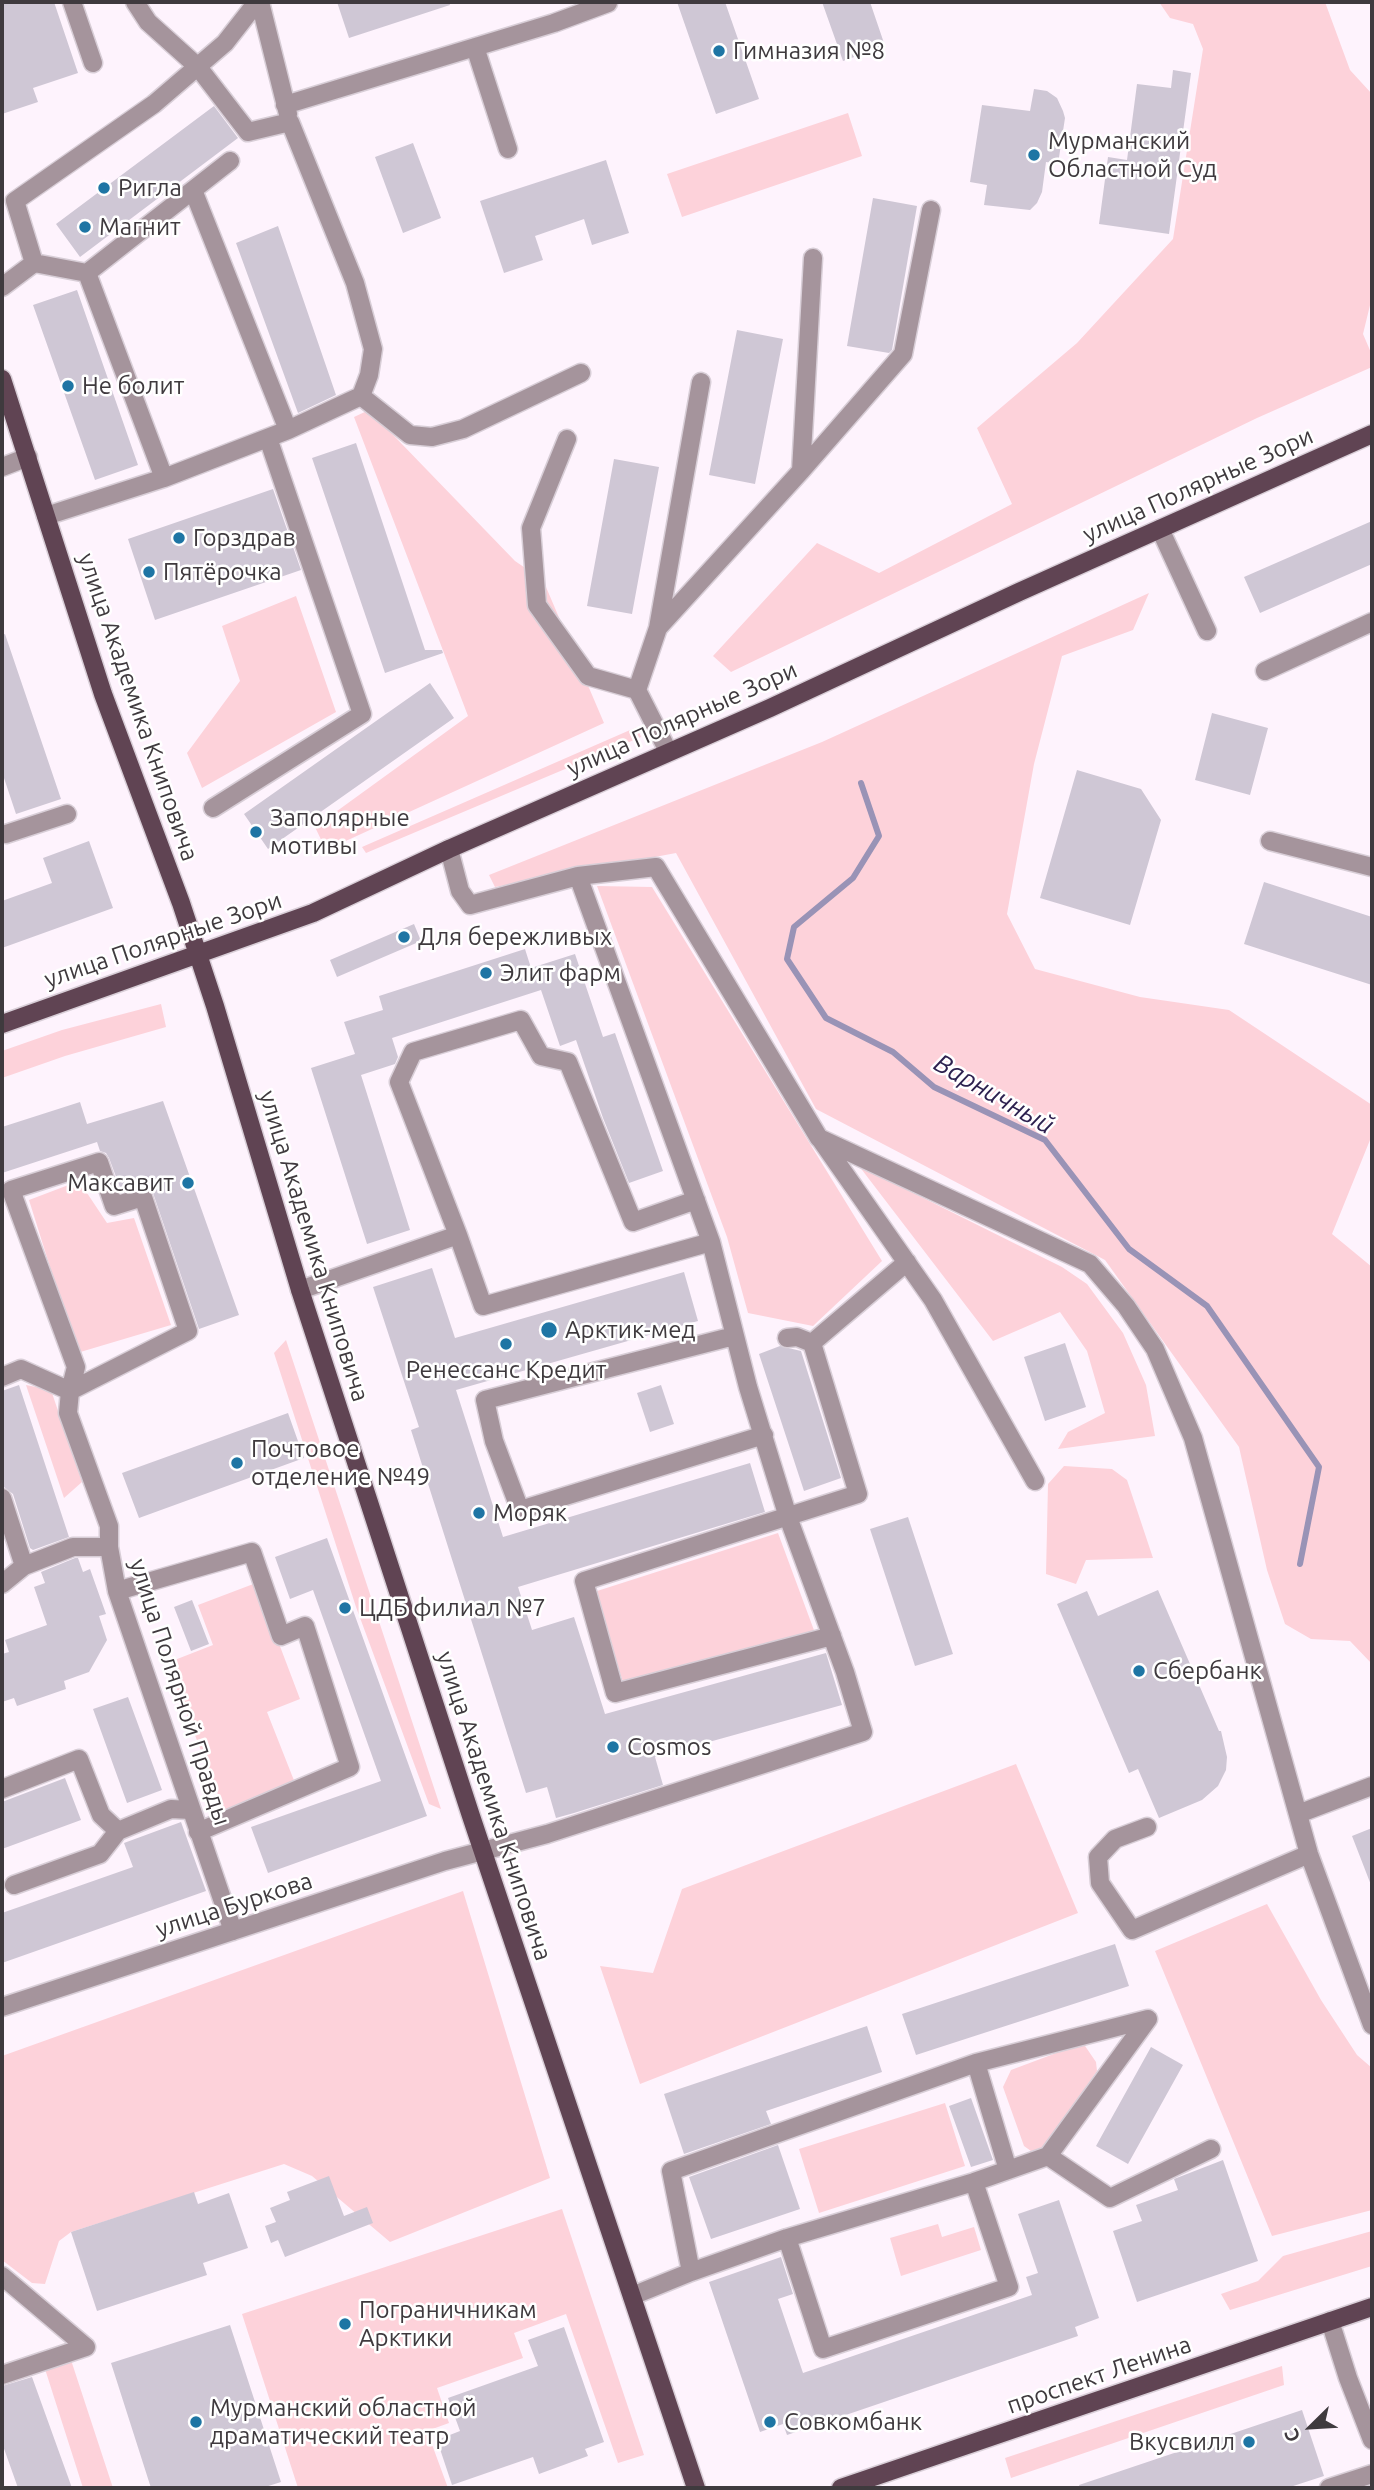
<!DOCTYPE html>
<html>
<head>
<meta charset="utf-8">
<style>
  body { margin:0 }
  #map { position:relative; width:1374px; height:2490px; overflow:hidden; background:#fef3fd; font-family:Ubuntu,sans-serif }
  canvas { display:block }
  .frame { position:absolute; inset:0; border:4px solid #3f3a3e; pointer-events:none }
  .north { position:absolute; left:1276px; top:2392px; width:70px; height:70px; -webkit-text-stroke:5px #fff; paint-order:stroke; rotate:246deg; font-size:19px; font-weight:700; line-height:28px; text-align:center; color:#3f3a3e }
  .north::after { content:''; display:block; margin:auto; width:24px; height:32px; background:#3f3a3e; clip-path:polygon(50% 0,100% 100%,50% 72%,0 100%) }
</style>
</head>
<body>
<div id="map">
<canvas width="1374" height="2490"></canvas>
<div class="frame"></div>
<div class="north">С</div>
</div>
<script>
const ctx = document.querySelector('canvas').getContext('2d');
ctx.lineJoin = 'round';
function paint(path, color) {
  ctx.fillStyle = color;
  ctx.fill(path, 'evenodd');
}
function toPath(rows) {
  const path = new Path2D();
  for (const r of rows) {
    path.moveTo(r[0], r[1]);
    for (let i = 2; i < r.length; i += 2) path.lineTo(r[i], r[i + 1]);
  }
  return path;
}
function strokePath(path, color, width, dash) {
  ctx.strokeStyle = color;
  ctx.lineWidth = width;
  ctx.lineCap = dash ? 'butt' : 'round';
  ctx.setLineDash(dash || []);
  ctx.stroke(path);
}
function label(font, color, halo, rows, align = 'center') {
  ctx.font = font + ' Ubuntu,sans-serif';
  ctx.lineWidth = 5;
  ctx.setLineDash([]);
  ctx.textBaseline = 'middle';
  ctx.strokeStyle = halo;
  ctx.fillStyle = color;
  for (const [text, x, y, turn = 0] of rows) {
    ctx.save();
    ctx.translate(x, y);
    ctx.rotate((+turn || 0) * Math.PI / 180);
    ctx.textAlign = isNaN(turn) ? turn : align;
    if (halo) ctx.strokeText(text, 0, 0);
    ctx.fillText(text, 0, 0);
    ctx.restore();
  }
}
paint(toPath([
  [1159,2,1325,2,1350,70,1372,94,1372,297,1363,334,1372,355,1372,367,1257,418,731,672,713,656,817,543,879,573,1012,504,977,428,1077,343,1173,239,1203,49,1193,24,1170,18],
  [848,113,862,156,682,217,667,174],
  [369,410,515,561,543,580,604,723,326,850,315,827,468,716,354,417],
  [1149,593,1133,630,1062,656,1034,764,1007,914,1035,969,1140,997,1229,1010,1372,1105,1372,1135,1332,1234,1372,1267,1372,1664,1350,1641,1311,1639,1285,1624,1267,1570,1239,1447,1105,1260,816,1109,676,853,495,887,489,875,822,742],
  [296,596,336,712,202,788,187,753,240,681,222,626],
  [637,727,641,737,366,853,362,847],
  [597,886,652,887,882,1261,813,1326,748,1313,727,1237],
  [161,1004,166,1027,65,1056,2,1078,2,1051,62,1030],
  [859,1166,1062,1267,1087,1284,1123,1333,1146,1385,1155,1436,1058,1449,1068,1432,1105,1413,1087,1351,1060,1312,993,1341],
  [79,1181,107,1223,134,1218,171,1325,77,1353,29,1200],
  [286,1340,441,1809,429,1804,356,1607,274,1353],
  [26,1385,51,1390,82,1482,64,1498],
  [1064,1466,1112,1469,1127,1480,1153,1558,1086,1560,1076,1584,1046,1574,1048,1484],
  [778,1533,815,1633,623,1682,594,1592],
  [256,1583,300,1699,267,1712,295,1783,224,1810,167,1663,213,1645,198,1605],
  [1016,1764,1078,1913,640,2084,600,1966,653,1973,682,1889],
  [463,1891,550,2178,390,2242,312,2176,284,2164,71,2232,59,2241,45,2284,32,2283,2,2260,2,2056],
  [1267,1904,1321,2000,1357,2055,1372,2068,1372,2210,1272,2236,1155,1951],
  [1083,2043,1096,2062,1097,2071,1043,2148,1031,2151,1024,2146,1003,2087,1011,2070],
  [945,2103,965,2166,819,2213,799,2149],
  [562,2209,644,2455,618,2463,566,2314,514,2333,523,2358,437,2388,449,2423,427,2431,448,2488,298,2488,242,2314],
  [938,2224,942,2237,974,2227,981,2250,901,2276,890,2238],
  [1372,2231,1372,2266,1230,2310,1221,2294,1258,2281,1283,2256],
  [71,2360,113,2488,83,2488,45,2369],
  [1282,2366,1284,2385,1011,2478,1005,2458]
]), '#fdd2da');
strokePath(toPath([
  [861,783,879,836,853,878,794,927,787,959,826,1018,893,1052,934,1087,1045,1140,1129,1249,1207,1306,1319,1467,1300,1564]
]), '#9993b6', 6);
paint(toPath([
  [2,2,54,2,78,73,33,88,38,102,2,114],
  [337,2,449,2,450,5,349,38],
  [677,2,725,2,759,99,716,114],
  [822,2,870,2,885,46,843,61],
  [1173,70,1191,73,1169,234,1099,224,1108,157,1127,160,1137,84,1171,88],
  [1034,89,1047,91,1057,98,1063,111,1065,118,1058,164,1046,162,1042,192,1037,203,1030,210,984,205,987,185,970,182,982,105,1030,111],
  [214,106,238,138,80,257,56,224],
  [413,143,441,218,403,233,375,157],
  [606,160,629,233,592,245,584,219,535,236,543,260,504,273,480,201],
  [873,198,917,206,892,350,889,353,847,346],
  [278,226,336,395,298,413,236,243],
  [77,290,138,465,95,480,33,305],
  [737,330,783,339,755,484,709,475],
  [356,443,425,650,442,650,443,653,385,673,312,458],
  [614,459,659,467,632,614,587,606],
  [273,489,301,570,155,620,128,539],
  [1372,521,1372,564,1260,613,1244,577],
  [5,634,61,799,16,814,2,772,2,635],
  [430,683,454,718,268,849,244,814],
  [1212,713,1268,728,1250,795,1195,780],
  [1077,770,1141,789,1161,820,1130,925,1040,898],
  [89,841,113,908,2,948,2,901,52,883,43,858],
  [1264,882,1372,917,1372,985,1244,944],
  [414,924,421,941,337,977,330,960],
  [525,949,531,968,575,954,603,1037,615,1033,663,1171,629,1183,603,1118,576,1040,560,1046,541,990,392,1038,398,1057,395,1064,361,1075,410,1230,367,1244,311,1068,355,1054,344,1022,383,1010,379,996],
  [163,1101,239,1315,199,1329,153,1193,145,1182,121,1190,109,1158,106,1153,100,1151,97,1142,2,1173,2,1127,80,1102,87,1124],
  [432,1268,455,1338,684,1272,698,1321,456,1390,503,1537,750,1463,765,1512,518,1587,532,1630,574,1617,605,1714,826,1653,842,1705,655,1757,663,1785,574,1813,556,1818,547,1787,526,1793,411,1430,419,1427,373,1287],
  [1065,1343,1086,1407,1045,1421,1024,1357],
  [780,1346,801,1351,841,1478,804,1491,759,1354],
  [19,1385,69,1537,33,1550,30,1548,13,1494,4,1487,2,1481,2,1391],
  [661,1385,674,1424,650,1432,637,1393],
  [288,1413,304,1458,139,1518,122,1473],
  [908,1517,953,1654,915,1666,870,1529],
  [327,1538,427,1816,268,1873,251,1827,381,1781,313,1590,290,1599,275,1557],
  [75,1558,78,1558,83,1572,90,1569,106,1614,99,1616,107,1640,89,1672,64,1681,66,1689,17,1706,14,1698,2,1702,2,1654,9,1652,5,1640,47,1625,34,1587,45,1583,41,1572],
  [1158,1590,1219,1731,1221,1731,1227,1757,1226,1770,1218,1786,1202,1800,1159,1818,1138,1769,1129,1773,1057,1604,1087,1591,1098,1616],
  [192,1600,209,1644,191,1651,174,1607],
  [128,1697,162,1790,127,1803,93,1709],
  [65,1778,81,1820,2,1849,2,1802],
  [181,1822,206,1891,2,1963,2,1913,133,1867,124,1843],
  [1372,1828,1372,1884,1371,1885,1352,1836],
  [1115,1944,1129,1986,916,2055,902,2014],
  [867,2026,882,2072,766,2111,771,2124,684,2154,664,2094],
  [1151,2047,1183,2065,1128,2164,1096,2146],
  [971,2098,993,2160,971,2167,949,2106],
  [778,2145,800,2209,711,2239,689,2177],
  [1223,2160,1258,2261,1137,2302,1113,2231,1142,2221,1136,2205,1178,2190,1174,2179],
  [329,2176,344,2216,367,2207,373,2223,285,2257,278,2240,271,2243,265,2226,276,2222,270,2208,290,2200,287,2192],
  [194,2192,198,2204,229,2193,248,2248,203,2263,207,2275,97,2311,71,2232],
  [1059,2200,1099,2318,1075,2327,1078,2336,787,2435,783,2424,760,2432,709,2282,781,2257,793,2294,778,2299,803,2373,1032,2295,1026,2277,1038,2273,1018,2214],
  [230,2325,281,2482,262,2488,151,2488,111,2363],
  [564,2327,604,2442,585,2449,588,2456,539,2474,533,2457,452,2485,437,2440,460,2431,448,2398,538,2366,528,2340],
  [32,2377,72,2488,18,2488,2,2443,2,2386],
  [1302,2410,1324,2476,1287,2488,1080,2488,1079,2485]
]), '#cfc7d5');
const minor = toPath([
  [72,2,93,63],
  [260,2,288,114],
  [475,47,508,149],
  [285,105,554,23,608,3],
  [193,190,288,430],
  [34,263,15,201,154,104,225,43,257,2],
  [87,273,164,478],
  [2,287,34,263,87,273,230,161],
  [361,396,410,435,432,437,463,429,581,373],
  [567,439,531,528,537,605,588,676,637,690],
  [2,467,28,457],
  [801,471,813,258],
  [46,516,164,478,288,430,361,396,369,375,373,349,355,283,290,122,248,132,198,67,148,22,135,2],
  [1160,529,1207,631],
  [658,628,801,471,903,354,931,210],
  [1265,671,1372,622],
  [668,751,637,690,658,628,701,382],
  [213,808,362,714,268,438],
  [6,834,67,814],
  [1270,841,1372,867],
  [578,876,656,867,819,1138,1090,1264,1126,1306,1155,1349,1193,1438,1309,1854,1372,2025],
  [821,1140,933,1300,1035,1481],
  [696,1200,633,1222,568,1062,541,1056,521,1020,413,1052,399,1082,458,1235,483,1306,711,1242],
  [300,1290,458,1235],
  [734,1336,485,1400,494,1441,520,1510,764,1435],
  [787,1338,797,1337,812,1343],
  [2,1377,21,1369,70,1391,188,1331,143,1197,114,1206,99,1162,11,1190,76,1367,70,1391,68,1413,109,1526,109,1547,117,1591,233,1931],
  [2,1498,24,1566],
  [2,1584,24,1566,73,1547,109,1547],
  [117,1591,252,1552,281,1636,305,1626,350,1767,198,1832],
  [832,1636,615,1693,584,1581,858,1494,812,1343,907,1262],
  [2,1789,79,1759,101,1815,118,1831],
  [1298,1814,1372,1786],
  [1147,1827,1115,1839,1098,1857,1100,1883,1132,1930,1309,1854],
  [14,1885,100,1854,118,1831,171,1809,191,1810],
  [2,2007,445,1861,547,1834,863,1732,845,1672,788,1517,748,1387,711,1242,578,876,470,905,460,891,449,849],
  [976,2063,1008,2170],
  [787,2238,823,2349,1009,2287,974,2182],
  [691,2272,671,2171,976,2063,1148,2019,1048,2156],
  [2,2276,86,2347],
  [632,2296,691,2272,787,2238,974,2182,1048,2156,1110,2198,1211,2149],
  [1330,2321,1348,2378,1372,2440],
  [2,2375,86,2347],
  [1329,2488,1372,2474]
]);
const major = toPath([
  [2,379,103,694,181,903,215,1006,300,1290,471,1816,696,2488],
  [2,1024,313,913,449,849,770,708,1019,592,1372,434],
  [841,2488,1372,2307]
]);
strokePath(minor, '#d8ced7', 21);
strokePath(major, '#d8ced7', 21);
strokePath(minor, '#a5949c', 18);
strokePath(major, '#604453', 18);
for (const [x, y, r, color] of [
  [719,51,7,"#1e75a4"],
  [1034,155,7,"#1e75a4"],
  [104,188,7,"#1e75a4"],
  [85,227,7,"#1e75a4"],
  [68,386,7,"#1e75a4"],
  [179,538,7,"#1e75a4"],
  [149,572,7,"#1e75a4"],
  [256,832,7,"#1e75a4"],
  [404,937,7,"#1e75a4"],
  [486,973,7,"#1e75a4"],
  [188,1183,7,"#1e75a4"],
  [549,1330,9,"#1e75a4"],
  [506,1344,7,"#1e75a4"],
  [237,1463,7,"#1e75a4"],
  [479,1513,7,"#1e75a4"],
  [345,1608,7,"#1e75a4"],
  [1139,1671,7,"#1e75a4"],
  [613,1747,7,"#1e75a4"],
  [345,2324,7,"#1e75a4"],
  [196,2422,7,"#1e75a4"],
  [770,2422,7,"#1e75a4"],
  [1249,2442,7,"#1e75a4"]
]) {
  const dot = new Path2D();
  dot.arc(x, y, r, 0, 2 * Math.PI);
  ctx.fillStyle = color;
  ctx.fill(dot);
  strokePath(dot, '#fff', 2.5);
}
label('24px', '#3f3a3e', '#fff', [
  ["Гимназия №8",733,51],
  ["Мурманский",1048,141],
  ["Областной Суд",1048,169],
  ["Ригла",118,188],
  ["Магнит",99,227],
  ["Не болит",82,386],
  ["Горздрав",193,538],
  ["Пятёрочка",163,572],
  ["Заполярные",270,818],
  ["мотивы",270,846],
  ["Для бережливых",418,937],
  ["Элит фарм",500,973],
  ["Максавит",174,1183,"right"],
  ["Арктик-мед",565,1330],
  ["Ренессанс Кредит",506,1370,"center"],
  ["Почтовое",251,1449],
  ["отделение №49",251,1477],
  ["Моряк",493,1513],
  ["ЦДБ филиал №7",359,1608],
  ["Сбербанк",1153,1671],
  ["Cosmos",627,1747],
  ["Пограничникам",359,2310],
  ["Арктики",359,2338],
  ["Мурманский областной",210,2408],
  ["драматический театр",210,2436],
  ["Совкомбанк",784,2422],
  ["Вкусвилл",1235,2442,"right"]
], 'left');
label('24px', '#3f3a3e', '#fff', [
  ["улица Полярные Зори",1198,485,-24],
  ["улица Академика Книповича",138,707,71],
  ["улица Полярные Зори",682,719,-24],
  ["улица Полярные Зори",163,940,-19],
  ["улица Академика Книповича",314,1246,73],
  ["улица Полярной Правды",180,1692,72],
  ["улица Академика Книповича",494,1806,72],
  ["улица Буркова",234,1905,-18],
  ["проспект Ленина",1099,2375,-19]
]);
label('italic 26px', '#2d214f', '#fff', [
  ["Варничный",994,1094,30]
]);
</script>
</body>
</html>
